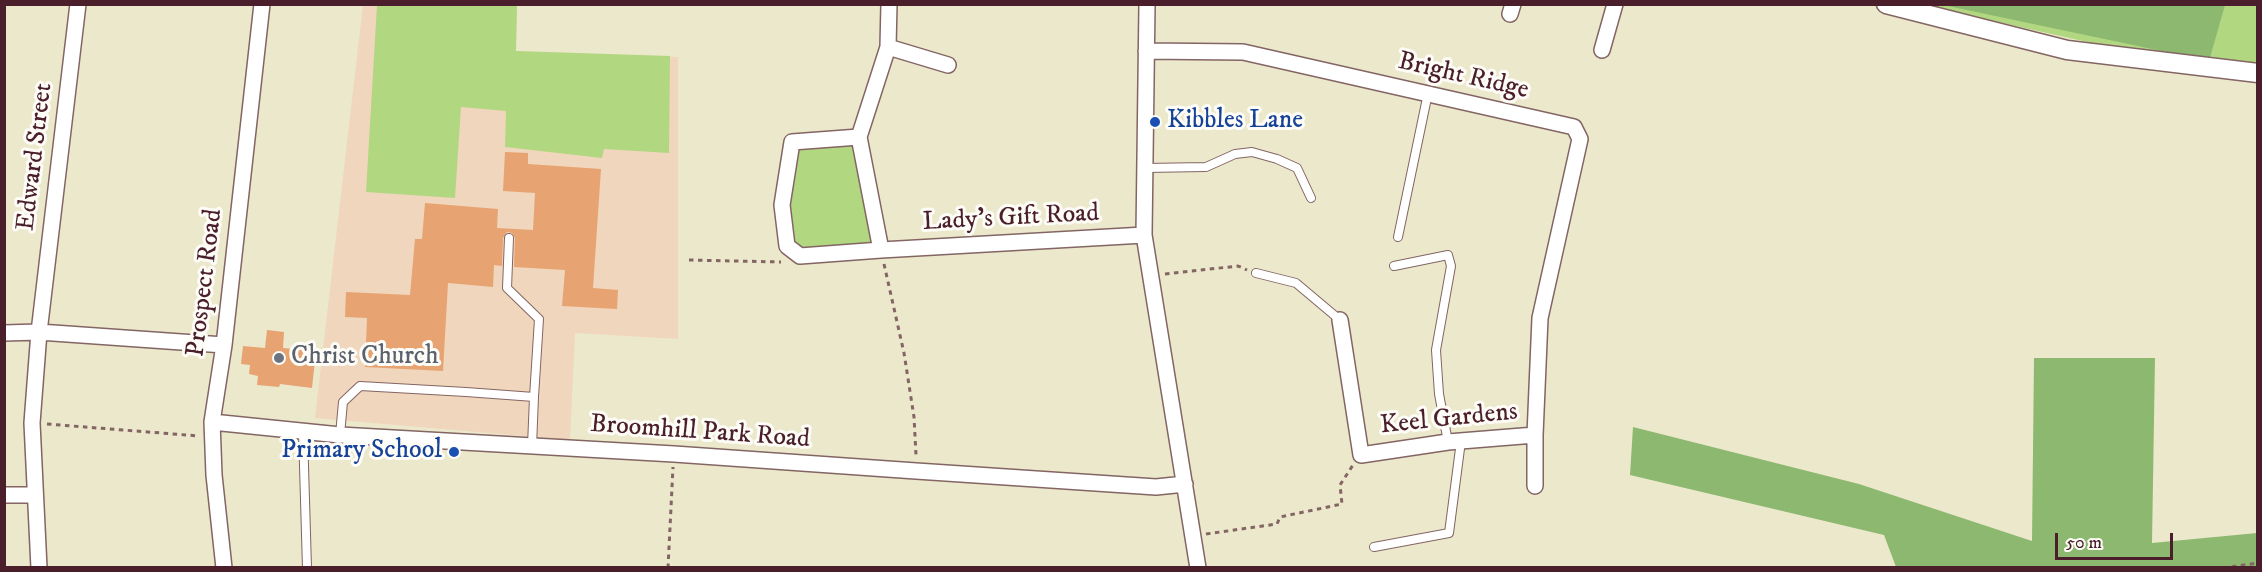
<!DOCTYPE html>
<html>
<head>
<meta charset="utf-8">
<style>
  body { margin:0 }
  #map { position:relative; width:2262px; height:572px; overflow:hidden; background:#ece8cc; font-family:"IM FELL DW Pica",serif }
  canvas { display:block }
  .frame { position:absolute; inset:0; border:6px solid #4a1f2b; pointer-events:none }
  .scale { position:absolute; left:2055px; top:533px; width:118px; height:27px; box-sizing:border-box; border:3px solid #4a1f2b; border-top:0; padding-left:8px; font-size:18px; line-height:21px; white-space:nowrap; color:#4a1f2b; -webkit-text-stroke:4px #fdfcf7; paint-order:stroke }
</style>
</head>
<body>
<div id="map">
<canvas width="2262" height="572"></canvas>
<div class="frame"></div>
<div class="scale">50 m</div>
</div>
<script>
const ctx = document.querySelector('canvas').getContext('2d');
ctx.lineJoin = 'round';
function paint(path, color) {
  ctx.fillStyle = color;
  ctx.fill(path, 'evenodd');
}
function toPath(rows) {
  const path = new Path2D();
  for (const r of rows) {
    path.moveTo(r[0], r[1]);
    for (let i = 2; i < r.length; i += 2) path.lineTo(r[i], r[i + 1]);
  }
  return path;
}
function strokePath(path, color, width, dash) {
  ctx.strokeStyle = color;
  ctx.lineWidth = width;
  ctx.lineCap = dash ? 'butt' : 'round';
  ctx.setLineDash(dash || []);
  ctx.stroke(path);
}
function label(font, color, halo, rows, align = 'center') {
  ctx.font = font + ' "IM FELL DW Pica",serif';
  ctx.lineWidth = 6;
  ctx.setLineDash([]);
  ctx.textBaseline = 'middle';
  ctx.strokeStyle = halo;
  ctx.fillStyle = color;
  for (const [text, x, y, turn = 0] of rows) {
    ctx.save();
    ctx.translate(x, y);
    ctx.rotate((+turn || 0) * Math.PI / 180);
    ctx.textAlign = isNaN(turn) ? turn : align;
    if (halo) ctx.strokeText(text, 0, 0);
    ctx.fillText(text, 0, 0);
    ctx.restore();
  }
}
paint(toPath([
  [363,5,517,5,516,51,678,57,678,339,575,333,570,440,315,418]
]), '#f0d6bc');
paint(toPath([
  [377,5,517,5,516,51,670,56,669,153,604,149,602,158,505,147,506,111,461,107,455,198,366,192],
  [1922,5,2257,5,2257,67,2096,44],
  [859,137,881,250,800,256,787,246,792,142]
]), '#b2d781');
paint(toPath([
  [1943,5,2225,5,2209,61],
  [2034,358,2155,358,2152,543,2257,533,2257,567,1896,567,1884,535,1630,475,1633,427,1859,484,2032,541]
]), '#8db86f');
paint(toPath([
  [505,152,528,153,528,164,601,169,593,288,618,290,617,309,562,306,565,270,514,267,515,238,512,233,507,232,503,238,502,266,494,265,493,287,448,283,443,371,365,367,367,318,345,317,346,292,410,295,415,239,422,239,425,203,498,209,497,228,533,230,535,193,503,191],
  [267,330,284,332,283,348,316,351,312,388,280,384,279,387,257,385,258,376,249,374,250,365,241,364,243,346,265,348]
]), '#e7a371');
const service = toPath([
  [1145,168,1206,167,1235,154,1252,152,1277,159,1297,168,1311,198],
  [1398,237,1428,93],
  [509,238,507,288,539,319,534,397],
  [1394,266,1448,255,1451,266,1436,350,1439,394,1448,442],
  [1256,273,1296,283,1340,320],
  [303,432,307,568],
  [340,435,343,402,360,386,466,392,534,397,532,446],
  [1374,547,1449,533,1461,441]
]);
const minor = toPath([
  [889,4,888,47,859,137,881,250,1144,235],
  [1147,4,1144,235,1198,568],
  [1510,14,1513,4],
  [888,47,948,65],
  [1602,50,1615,4],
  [1146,51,1243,52,1574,127,1580,139,1540,318,1535,435,1448,442,1361,455,1340,320],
  [859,137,792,142,782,205,787,246,800,256,881,250],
  [4,333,39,332,224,345],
  [212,422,340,435,674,454,916,471,1156,487,1185,484],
  [1535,435,1535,486],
  [4,495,35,495],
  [39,568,32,423,39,332,78,4],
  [224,568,214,475,212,422,224,345,262,4]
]);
const tertiary = toPath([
  [1886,4,2067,50,2258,73]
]);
strokePath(service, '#836563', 10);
strokePath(minor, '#836563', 18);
strokePath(tertiary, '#836563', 21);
strokePath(toPath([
  [689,260,781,262],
  [884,264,904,353,914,417,916,455],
  [1165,274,1238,266,1247,270],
  [47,424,199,436],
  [1206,534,1277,524,1280,517,1342,504,1340,485,1353,465],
  [668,568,673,467],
  [2223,568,2258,563]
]), '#836563', 3, [4.5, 4.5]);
strokePath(service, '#fff', 8);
strokePath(minor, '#fff', 15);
strokePath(tertiary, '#fff', 18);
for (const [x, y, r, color] of [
  [1155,122,6,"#1a4fb4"],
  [279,358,6,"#6b7280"],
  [454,452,6,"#1a4fb4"]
]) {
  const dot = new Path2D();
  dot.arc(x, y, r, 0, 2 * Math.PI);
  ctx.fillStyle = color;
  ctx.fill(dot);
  strokePath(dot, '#fdfcf7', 2);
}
label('26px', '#4a1f2b', '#fdfcf7', [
  ["Bright Ridge",1463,77,13],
  ["Edward Street",36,157,-83],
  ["Lady's Gift Road",1011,219,-3],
  ["Prospect Road",206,283,-83],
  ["Keel Gardens",1449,420,-6],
  ["Broomhill Park Road",700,433,4]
]);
label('26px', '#164399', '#fdfcf7', [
  ["Kibbles Lane",1167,122],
  ["Primary School",442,452,"right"]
], 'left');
label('26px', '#5b616d', '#fdfcf7', [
  ["Christ Church",291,358]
], 'left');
</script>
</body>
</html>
